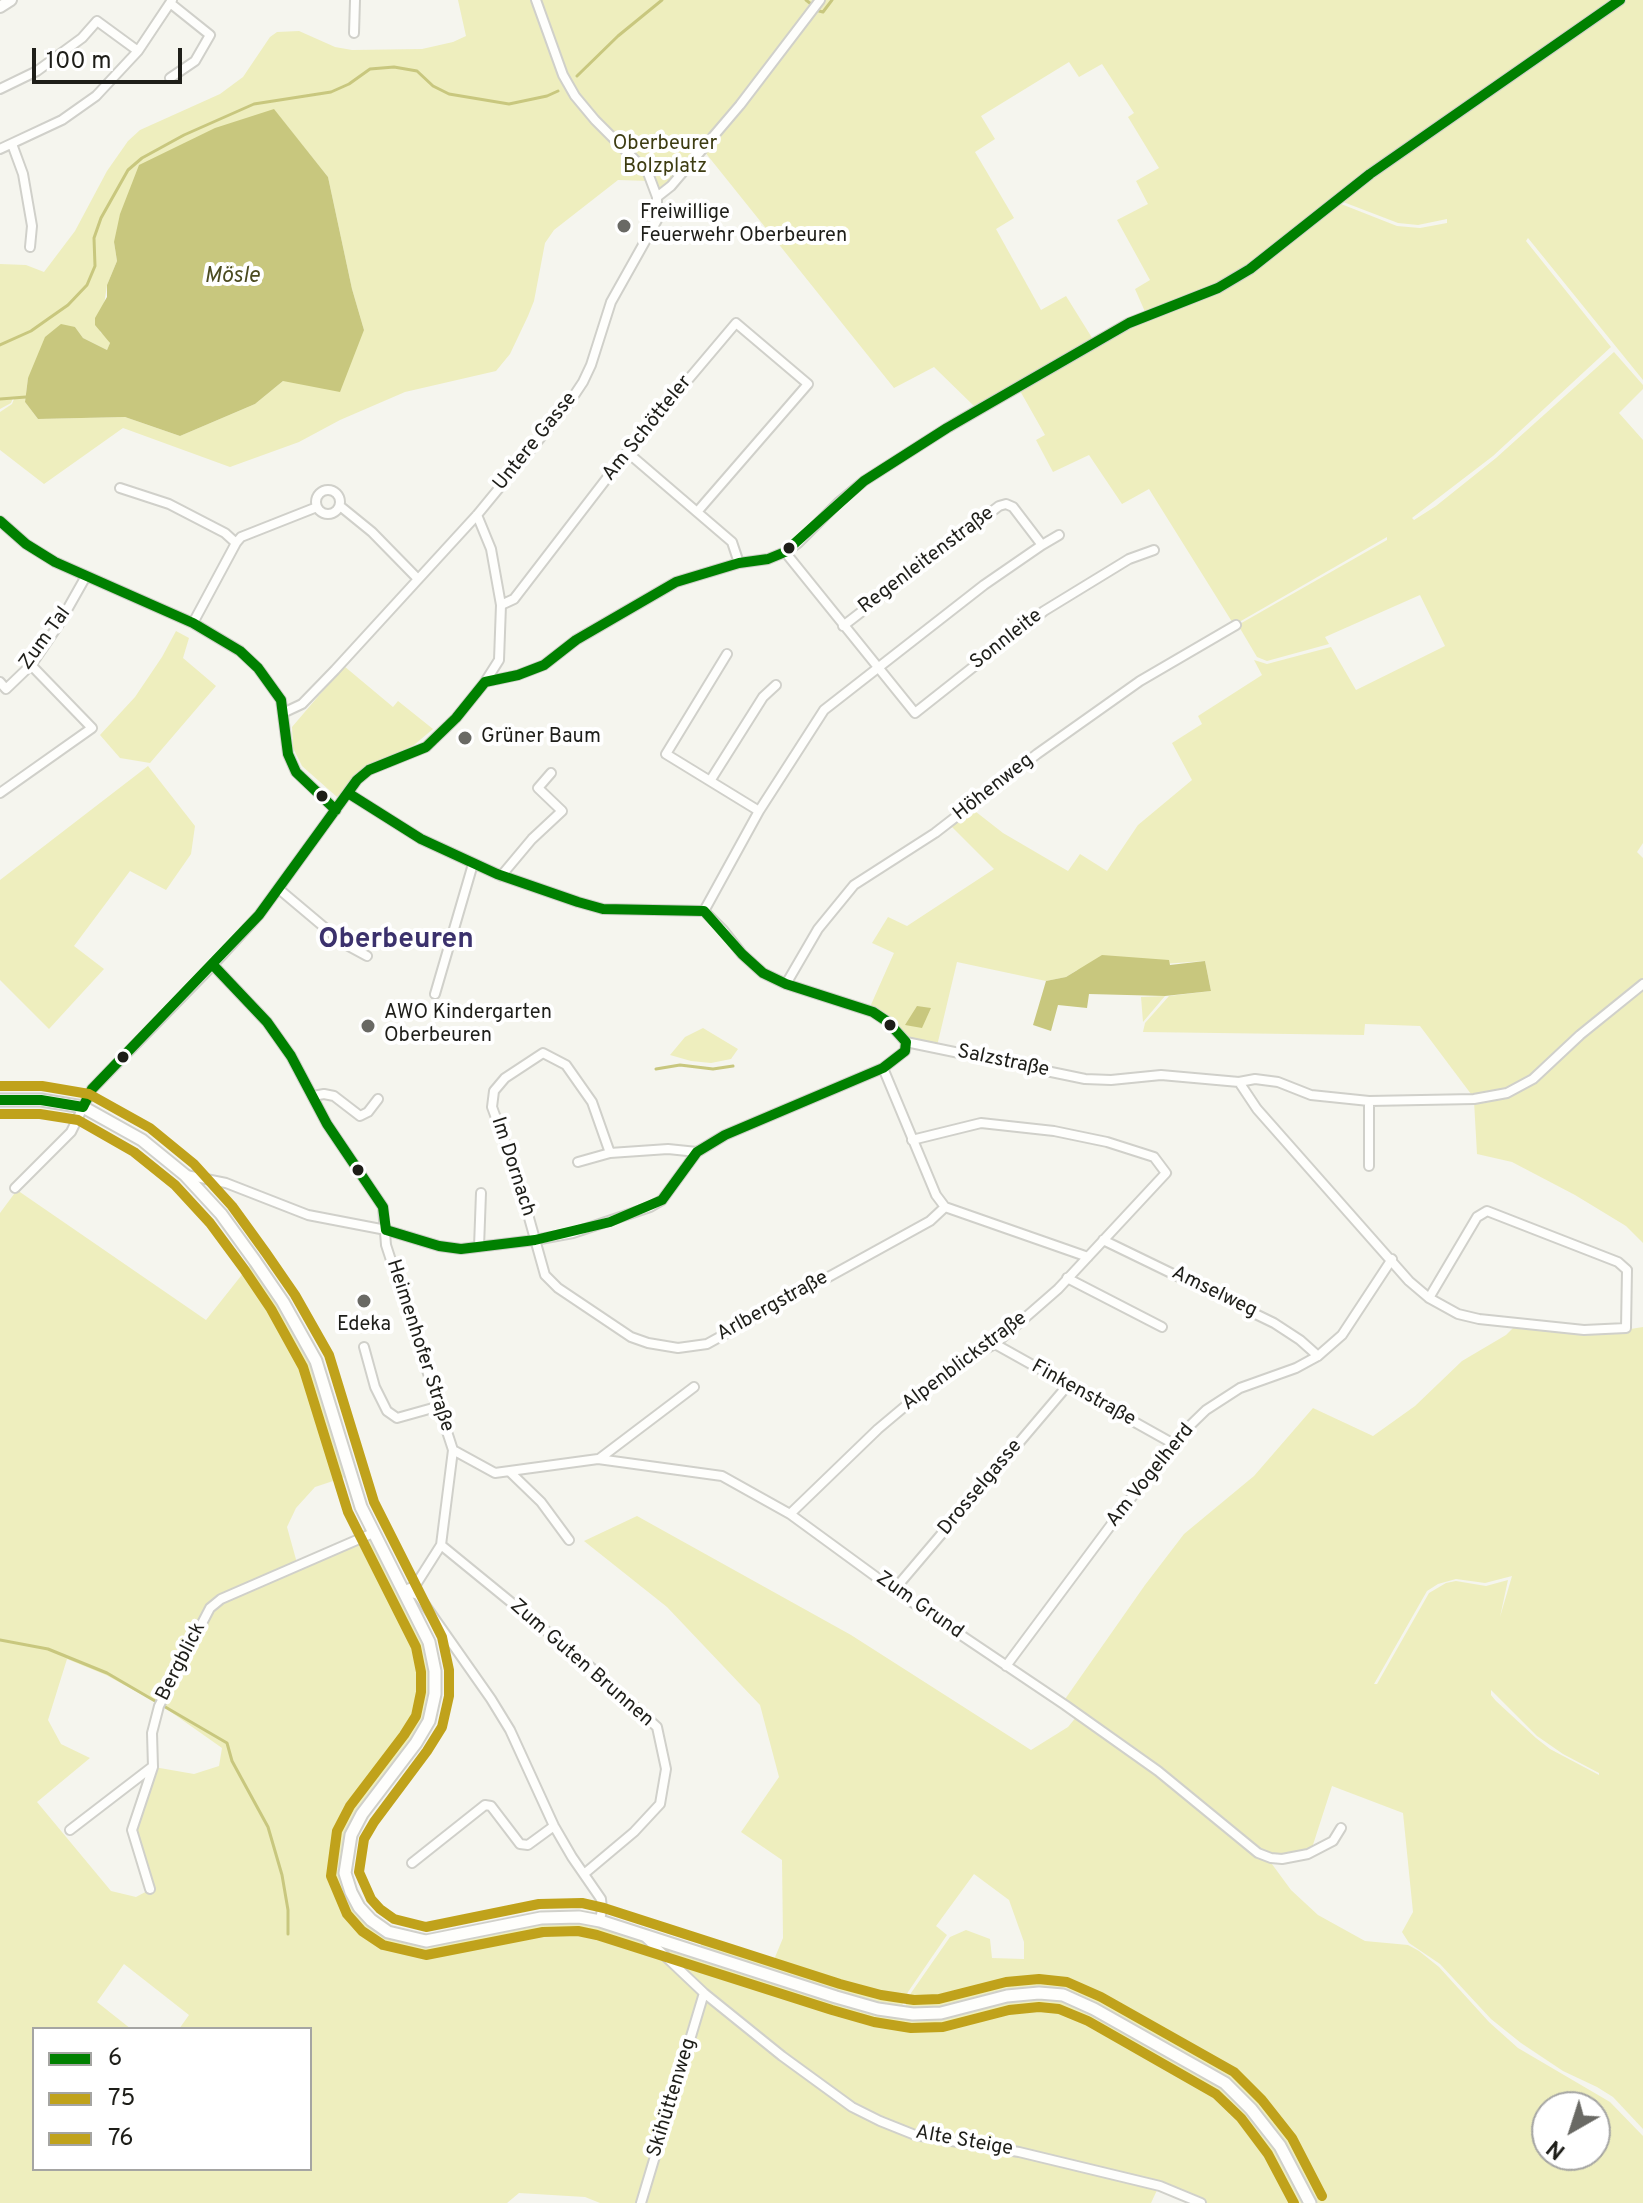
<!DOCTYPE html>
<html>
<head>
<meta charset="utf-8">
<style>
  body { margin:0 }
  #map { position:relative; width:1643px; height:2203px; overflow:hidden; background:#f5f5ee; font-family:Overpass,sans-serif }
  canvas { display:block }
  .legend { position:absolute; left:32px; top:2027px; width:280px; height:144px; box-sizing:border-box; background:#fff; border:2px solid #a5a5a3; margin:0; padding:10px 14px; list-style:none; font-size:24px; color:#1e1e19 }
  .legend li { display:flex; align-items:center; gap:16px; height:40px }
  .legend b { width:40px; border:2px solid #a5a5a3 }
  .north { position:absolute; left:1531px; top:2091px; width:80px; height:80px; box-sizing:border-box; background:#fff; border:2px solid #a5a5a3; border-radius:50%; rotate:219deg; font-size:22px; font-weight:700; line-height:32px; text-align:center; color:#1e1e19 }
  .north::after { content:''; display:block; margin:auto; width:28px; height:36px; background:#696964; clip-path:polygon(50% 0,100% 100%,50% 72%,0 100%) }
  .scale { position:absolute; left:32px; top:48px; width:150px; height:36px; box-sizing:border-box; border:4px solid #1e1e19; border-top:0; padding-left:10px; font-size:24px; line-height:28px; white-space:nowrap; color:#1e1e19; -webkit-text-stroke:6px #fff; paint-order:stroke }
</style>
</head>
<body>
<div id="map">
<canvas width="1643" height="2203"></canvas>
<ul class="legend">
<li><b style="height:10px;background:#008000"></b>6</li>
<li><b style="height:10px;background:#c0a21b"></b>75</li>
<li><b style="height:10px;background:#c0a21b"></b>76</li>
</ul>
<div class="north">N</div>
<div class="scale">100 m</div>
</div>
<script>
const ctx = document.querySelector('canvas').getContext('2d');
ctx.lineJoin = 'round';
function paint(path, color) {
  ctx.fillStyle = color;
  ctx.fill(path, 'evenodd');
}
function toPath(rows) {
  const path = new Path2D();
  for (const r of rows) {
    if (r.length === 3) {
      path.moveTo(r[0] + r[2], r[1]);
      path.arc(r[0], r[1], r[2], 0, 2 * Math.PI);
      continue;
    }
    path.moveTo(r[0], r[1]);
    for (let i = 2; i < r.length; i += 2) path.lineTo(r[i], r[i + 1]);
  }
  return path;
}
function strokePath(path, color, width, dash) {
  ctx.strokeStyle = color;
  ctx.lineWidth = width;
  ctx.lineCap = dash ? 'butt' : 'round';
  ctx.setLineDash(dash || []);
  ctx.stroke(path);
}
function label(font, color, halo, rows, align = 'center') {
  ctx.font = font + ' Overpass,sans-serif';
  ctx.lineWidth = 8;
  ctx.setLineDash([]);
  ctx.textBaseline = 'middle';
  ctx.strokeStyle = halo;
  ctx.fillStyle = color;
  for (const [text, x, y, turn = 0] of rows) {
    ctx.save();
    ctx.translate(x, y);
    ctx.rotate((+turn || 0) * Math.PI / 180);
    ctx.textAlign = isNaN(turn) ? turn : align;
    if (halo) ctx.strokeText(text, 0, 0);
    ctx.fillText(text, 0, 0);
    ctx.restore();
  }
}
paint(toPath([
  [458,0,533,0,561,77,646,174,650,181,618,180,554,230,545,243,534,301,528,316,510,354,496,371,405,392,340,420,299,442,230,467,123,428,44,484,0,450,0,412,12,404,14,399,20,398,13,398,11,403,0,409,0,264,26,265,44,272,75,231,107,171,128,141,140,130,220,94,243,77,270,37,277,32,299,31,335,47,352,50,422,49,453,42,466,36],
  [274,110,328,177,352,289,364,330,283,381,255,404,180,436,125,417,38,419,25,402,28,378,75,327,83,338,107,350,110,343,107,337,100,332,107,285,117,261,114,242],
  [539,0,818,0,768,66,670,185,659,193,650,172,626,145,596,119,577,95,567,76],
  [823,0,1616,0,1248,267,1217,285,1146,314,1135,289,1150,280,1117,220,1148,204,1136,181,1159,168,1128,117,1134,113,1102,64,1079,77,1069,62,981,116,995,139,975,152,1014,218,996,229,1041,310,1066,296,1094,341,975,407,934,367,894,388,704,151],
  [1624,0,1643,0,1643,380,1528,238,1526,241,1611,347,1493,456,1412,518,1414,520,1436,506,1496,458,1614,352,1643,385,1643,389,1619,413,1643,440,1643,843,1637,852,1643,858,1643,982,1519,1086,1474,1098,1420,1026,1365,1024,1364,1035,1143,1032,1145,1023,1169,996,1211,991,1205,961,1077,970,1066,977,1046,981,957,962,937,1046,907,1040,870,1007,894,953,872,943,888,917,907,926,994,869,950,825,971,808,1003,833,1068,871,1080,854,1107,871,1138,825,1192,780,1172,743,1202,724,1198,716,1262,675,1254,660,1267,664,1331,647,1356,690,1445,646,1420,595,1325,637,1329,644,1267,661,1257,657,1238,625,1387,540,1387,537,1234,625,1149,489,1122,504,1089,455,1053,472,1036,440,1045,435,1019,389,1131,324,1220,289,1336,202,1397,226,1420,228,1447,223,1447,219,1418,225,1398,223,1338,200],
  [176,631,189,638,183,658,216,686,150,763,120,758,100,735,135,697,162,657],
  [344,666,393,707,398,701,433,729,414,745,364,768,337,797,302,766,293,748,292,727],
  [148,766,195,826,191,854,166,890,130,871,74,946,104,969,49,1029,0,980,0,880],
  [1643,987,1643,1243,1626,1226,1575,1195,1512,1162,1477,1154,1474,1101,1507,1095],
  [1165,996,1143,1022,1141,997],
  [703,1028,738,1049,731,1059,711,1063,691,1061,670,1055,685,1037],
  [17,1190,206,1320,252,1262,304,1344,313,1362,345,1477,315,1487,296,1508,287,1527,297,1563,220,1597,209,1607,159,1704,106,1675,67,1659,48,1720,61,1744,90,1758,37,1802,111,1891,136,1897,151,1889,133,1830,154,1767,194,1774,219,1766,222,1748,161,1705,211,1609,222,1601,370,1536,402,1592,426,1642,432,1671,431,1693,425,1719,412,1741,359,1812,347,1834,342,1874,347,1894,369,1923,386,1935,405,1943,428,1946,542,1922,579,1922,643,1940,705,1998,780,2058,851,2108,878,2122,914,2138,1018,2155,1158,2188,1151,2203,600,2203,585,2197,519,2193,507,2203,0,2203,0,1213],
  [124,1964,189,2015,179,2029,310,2029,310,2169,34,2169,34,2029,131,2029,97,2002],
  [1517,1324,1618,1331,1643,1327,1643,2129,1613,2097,1597,2087,1563,2071,1521,2043,1491,2019,1440,1964,1409,1943,1402,1932,1413,1912,1403,1813,1332,1786,1311,1851,1281,1857,1259,1851,1063,1702,1145,1585,1184,1534,1254,1476,1313,1408,1373,1436,1415,1406,1462,1361,1506,1335],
  [1512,1576,1500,1617,1508,1580,1486,1586,1456,1581,1446,1583,1429,1593,1377,1684,1374,1684,1427,1591,1438,1584,1456,1579,1485,1583],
  [1491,1690,1537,1736,1563,1754,1599,1773,1599,1775,1550,1749,1536,1738,1496,1701,1491,1695],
  [637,1516,851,1635,1031,1750,1068,1727,1077,1716,1157,1773,1269,1860,1291,1890,1318,1915,1365,1941,1408,1945,1419,1951,1439,1967,1489,2022,1518,2048,1610,2102,1643,2136,1643,2203,1314,2203,1228,2080,1139,2028,1062,1991,941,2008,904,2009,911,1993,950,1937,966,1930,990,1939,992,1958,1024,1959,1024,1942,1009,1900,974,1874,936,1926,947,1935,908,1992,901,2008,878,2004,700,1950,702,1940,773,1962,783,1938,782,1860,741,1832,779,1777,760,1705,667,1607,584,1541],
  [1547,2107,1595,2107,1595,2155,1547,2155],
  [657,1946,834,2003,877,2015,913,2021,942,2019,1008,2001,1039,1998,1063,2000,1093,2012,1221,2087,1247,2111,1277,2148,1306,2203,1204,2203,1134,2177,1067,2159,915,2133,853,2105,783,2054,705,1991]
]), '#eeeebe');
paint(toPath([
  [274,109,328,177,352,289,364,330,340,392,283,381,255,404,180,436,125,417,38,419,25,402,28,378,45,337,61,324,75,327,83,338,107,350,110,343,95,325,95,318,107,297,107,285,117,261,114,242,120,214,139,165,215,128],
  [1102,955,1169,960,1170,965,1205,961,1211,991,1165,996,1089,994,1087,1008,1058,1005,1051,1031,1033,1025,1046,981,1066,977],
  [917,1006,931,1008,922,1028,905,1025]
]), '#c8c77e');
strokePath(toPath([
  [806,0,811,4],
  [819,11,823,12,832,0],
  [577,76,618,36,662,0],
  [0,345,31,331,48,319,68,305,87,285,95,266,94,238,101,218,128,170,142,158,184,135,254,104,331,92,349,84,370,69,394,67,417,71,433,86,449,94,509,104,547,96,558,91],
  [0,399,26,397],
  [656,1069,680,1065,713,1069,733,1066],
  [0,1640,48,1649,107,1673,227,1743,232,1761,268,1827,282,1875,288,1910,288,1934]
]), '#c8c77e', 3);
const minor = toPath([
  [354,33,355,0],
  [170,78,195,61,210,35,170,3],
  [0,89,37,71,82,38,97,21,138,51],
  [12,144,23,174,32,226,30,247],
  [0,149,62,120,96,96,138,51,172,0],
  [657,197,671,186,740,105,820,0],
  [627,452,732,542,739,563],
  [120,488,169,504,225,533,236,543,241,537,317,507],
  [328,502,12],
  [340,506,372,532,418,579],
  [0,521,26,544,55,562,193,623,240,651,258,668,281,700,288,754,296,772,336,810],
  [1042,545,1059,535],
  [785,552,915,713,1044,611,1129,559,1154,550],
  [501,605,514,599,627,452,736,323,808,384,697,512],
  [193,623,236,543],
  [727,654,666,754,759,811],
  [0,682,6,689,31,665,59,624,85,578],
  [485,682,518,675,544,665,576,640,676,582,739,563,768,559,785,552,798,543,839,502,864,481,947,428,1129,323,1218,288,1250,269,1370,174,1620,0],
  [285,712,302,704,335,670,477,515,569,403,583,382,591,365,611,302,657,220,657,197,648,173,595,120,575,96,563,75,536,0],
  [710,781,763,697,776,685],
  [0,793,92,728,31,665],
  [348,793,421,839,497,874,578,902,603,909,704,911,723,930,742,954,763,973,786,984,873,1012,888,1022,906,1042,1085,1079,1111,1080,1161,1075,1239,1082,1257,1109,1409,1281,1429,1298,1458,1314,1479,1319,1584,1330,1626,1328,1627,1270,1618,1262,1487,1211,1477,1217,1429,1298],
  [501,876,532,839,562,811,538,788,551,773],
  [280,890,343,943,367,956],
  [704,911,759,811,824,710,984,585,1042,545,1013,507,1006,504,999,506,843,626],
  [213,965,267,1022,291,1056,327,1124,383,1207,386,1245,453,1450,441,1545,415,1586,405,1590],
  [786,984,818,929,854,885,935,833,1037,754,1140,681,1236,625],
  [435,994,473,864],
  [883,1068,936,1195,945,1207,1088,1257],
  [1239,1082,1255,1079,1278,1082,1311,1095,1369,1101,1474,1099,1507,1093,1533,1079,1580,1035,1643,984],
  [313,1096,324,1094,334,1096,360,1116,368,1112,378,1099],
  [697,1152,668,1149,610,1153,592,1102,566,1065,543,1053,505,1078,494,1091,492,1107,517,1175,545,1275,558,1288,631,1337,648,1343,678,1348,707,1344,930,1221,945,1207],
  [578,1162,610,1153],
  [1369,1166,1369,1101],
  [186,1175,226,1183,308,1215,386,1230,439,1246,461,1249,535,1240,573,1233,650,1207,662,1200,697,1152,725,1135,883,1068,905,1051,906,1042],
  [15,1188,71,1132,92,1089,213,965,259,915,357,780,369,770,426,747,456,718,485,682,499,660,501,605,491,549,477,515],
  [1103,1240,1274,1323,1300,1340,1318,1356],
  [479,1247,481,1193],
  [1067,1278,1162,1327],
  [995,1344,1172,1443],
  [364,1347,375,1387,387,1411,397,1418,440,1406],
  [453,1450,495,1473,598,1459,722,1476,790,1514,894,1590,1065,1705,1158,1771,1258,1853,1271,1858,1282,1859,1308,1854,1333,1841,1341,1828],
  [599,1459,694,1387],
  [510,1472,541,1502,569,1540],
  [790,1514,878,1429,953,1366,995,1344,1058,1289,1166,1173,1154,1157,1107,1142,1054,1131,981,1123,912,1140],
  [441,1545,594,1670,657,1727,666,1769,660,1804,634,1832,584,1874],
  [894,1590,1068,1385],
  [406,1591,418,1595,491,1699,510,1730,554,1826,572,1857,601,1899,602,1909,600,1921],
  [1006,1666,1172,1443,1206,1410,1240,1388,1296,1368,1318,1356,1342,1335,1392,1259],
  [70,1830,152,1767],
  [412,1863,485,1805,491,1806,520,1844,528,1845,554,1826],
  [150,1889,132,1830,153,1767,152,1733,159,1706,210,1608,221,1599,373,1533],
  [646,1938,704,1993,782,2056,852,2107,880,2121,915,2135,1019,2152,1160,2186,1201,2203],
  [641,2203,704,1993]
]);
const tertiary = toPath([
  [0,7,11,0]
]);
const secondary = toPath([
  [0,1100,41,1100,83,1107,142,1140,185,1175,221,1214,255,1261,283,1302,316,1361,361,1507,429,1642,435,1671,435,1694,429,1721,416,1743,362,1814,351,1835,345,1873,351,1892,359,1907,371,1920,388,1932,426,1941,541,1918,579,1917,600,1921,836,1997,878,2009,913,2014,941,2013,1007,1996,1039,1993,1063,1995,1094,2009,1225,2083,1251,2109,1280,2146,1310,2203]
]);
strokePath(minor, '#d0d0ca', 12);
strokePath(tertiary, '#d0d0ca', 14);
strokePath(secondary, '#d0d0ca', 15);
strokePath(minor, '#fefefc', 8);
strokePath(tertiary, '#fefefc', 10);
strokePath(secondary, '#fefefc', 11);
strokePath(toPath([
  [0,521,26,544,55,562,193,623,240,651,258,668,281,700,288,754,296,772,336,810],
  [485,682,518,675,544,665,576,640,676,582,739,563,768,559,785,552,864,481,947,428,1129,323,1218,288,1250,269,1370,174,1620,0],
  [348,793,421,839,497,874,578,902,603,909,704,911,742,954,763,973,786,984,873,1012,888,1022,906,1042],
  [213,965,267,1022,291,1056,327,1124,383,1207,386,1230],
  [0,1100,41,1100,83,1107],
  [83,1107,92,1089,259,915,357,780,369,770,426,747,456,718,485,682],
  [386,1230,439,1246,461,1249,535,1240,610,1222,662,1200,697,1152,725,1135,883,1068,905,1051,906,1042]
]), '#008000', 10);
strokePath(toPath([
  [0,1114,40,1114,78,1120,134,1152,175,1185,210,1223,244,1269,271,1309,303,1367,348,1512,416,1647,421,1672,421,1692,416,1716,404,1735,350,1806,337,1831,331,1876,347,1914,362,1931,383,1945,426,1955,543,1932,578,1931,597,1935,832,2010,874,2022,911,2028,943,2027,1009,2010,1039,2007,1059,2009,1088,2021,1216,2094,1241,2118,1268,2154,1294,2203]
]), '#c0a21b', 10);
strokePath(toPath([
  [0,1086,42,1086,89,1094,150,1128,194,1164,232,1206,266,1253,295,1295,329,1355,374,1502,442,1637,449,1670,449,1696,442,1727,427,1751,374,1822,364,1839,359,1872,371,1899,380,1909,394,1919,426,1927,539,1904,582,1903,604,1908,840,1984,881,1995,914,2000,939,1999,1006,1982,1039,1979,1067,1982,1101,1997,1234,2072,1262,2100,1292,2138,1322,2196]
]), '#c0a21b', 10);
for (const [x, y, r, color] of [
  [624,226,8,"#696964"],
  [789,548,7,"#1e1e19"],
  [465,738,8,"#696964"],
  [322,796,7,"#1e1e19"],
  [890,1025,7,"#1e1e19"],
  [368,1026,8,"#696964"],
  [123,1057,7,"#1e1e19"],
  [358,1170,7,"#1e1e19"],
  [364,1301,8,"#696964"]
]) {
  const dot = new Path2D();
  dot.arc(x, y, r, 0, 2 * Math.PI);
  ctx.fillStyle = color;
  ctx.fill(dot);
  strokePath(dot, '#fff', 3);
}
label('20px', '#3d3c11', '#fff', [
  ["Oberbeurer",665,145],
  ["Bolzplatz",665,168]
]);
label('20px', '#1e1e19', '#fff', [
  ["Freiwillige",640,214],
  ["Feuerwehr Oberbeuren",640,237],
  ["Grüner Baum",481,738],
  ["AWO Kindergarten",384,1014],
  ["Oberbeuren",384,1037],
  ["Edeka",364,1326,"center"]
], 'left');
label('20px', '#1e1e19', '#fff', [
  ["Am Schötteler",648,429,-51],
  ["Untere Gasse",536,442,-51],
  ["Regenleitenstraße",927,561,-37],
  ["Zum Tal",46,639,-54],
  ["Sonnleite",1007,640,-38],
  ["Höhenweg",994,788,-38],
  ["Salzstraße",1003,1062,12],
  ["Im Dornach",512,1167,72],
  ["Amselweg",1214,1293,26],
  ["Arlbergstraße",773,1307,-29],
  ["Heimenhofer Straße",419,1346,72],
  ["Alpenblickstraße",965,1362,-37],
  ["Finkenstraße",1083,1394,29],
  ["Am Vogelherd",1151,1476,-51],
  ["Drosselgasse",981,1488,-50],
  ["Zum Grund",919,1606,35],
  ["Bergblick",182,1662,-63],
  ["Zum Guten Brunnen",581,1664,41],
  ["Skihüttenweg",673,2098,-73],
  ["Alte Steige",964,2142,10]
]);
label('italic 22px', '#4b4b20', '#fff', [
  ["Mösle",232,278]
]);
label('bold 28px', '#3b316c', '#fff', [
  ["Oberbeuren",396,941]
]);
</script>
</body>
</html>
